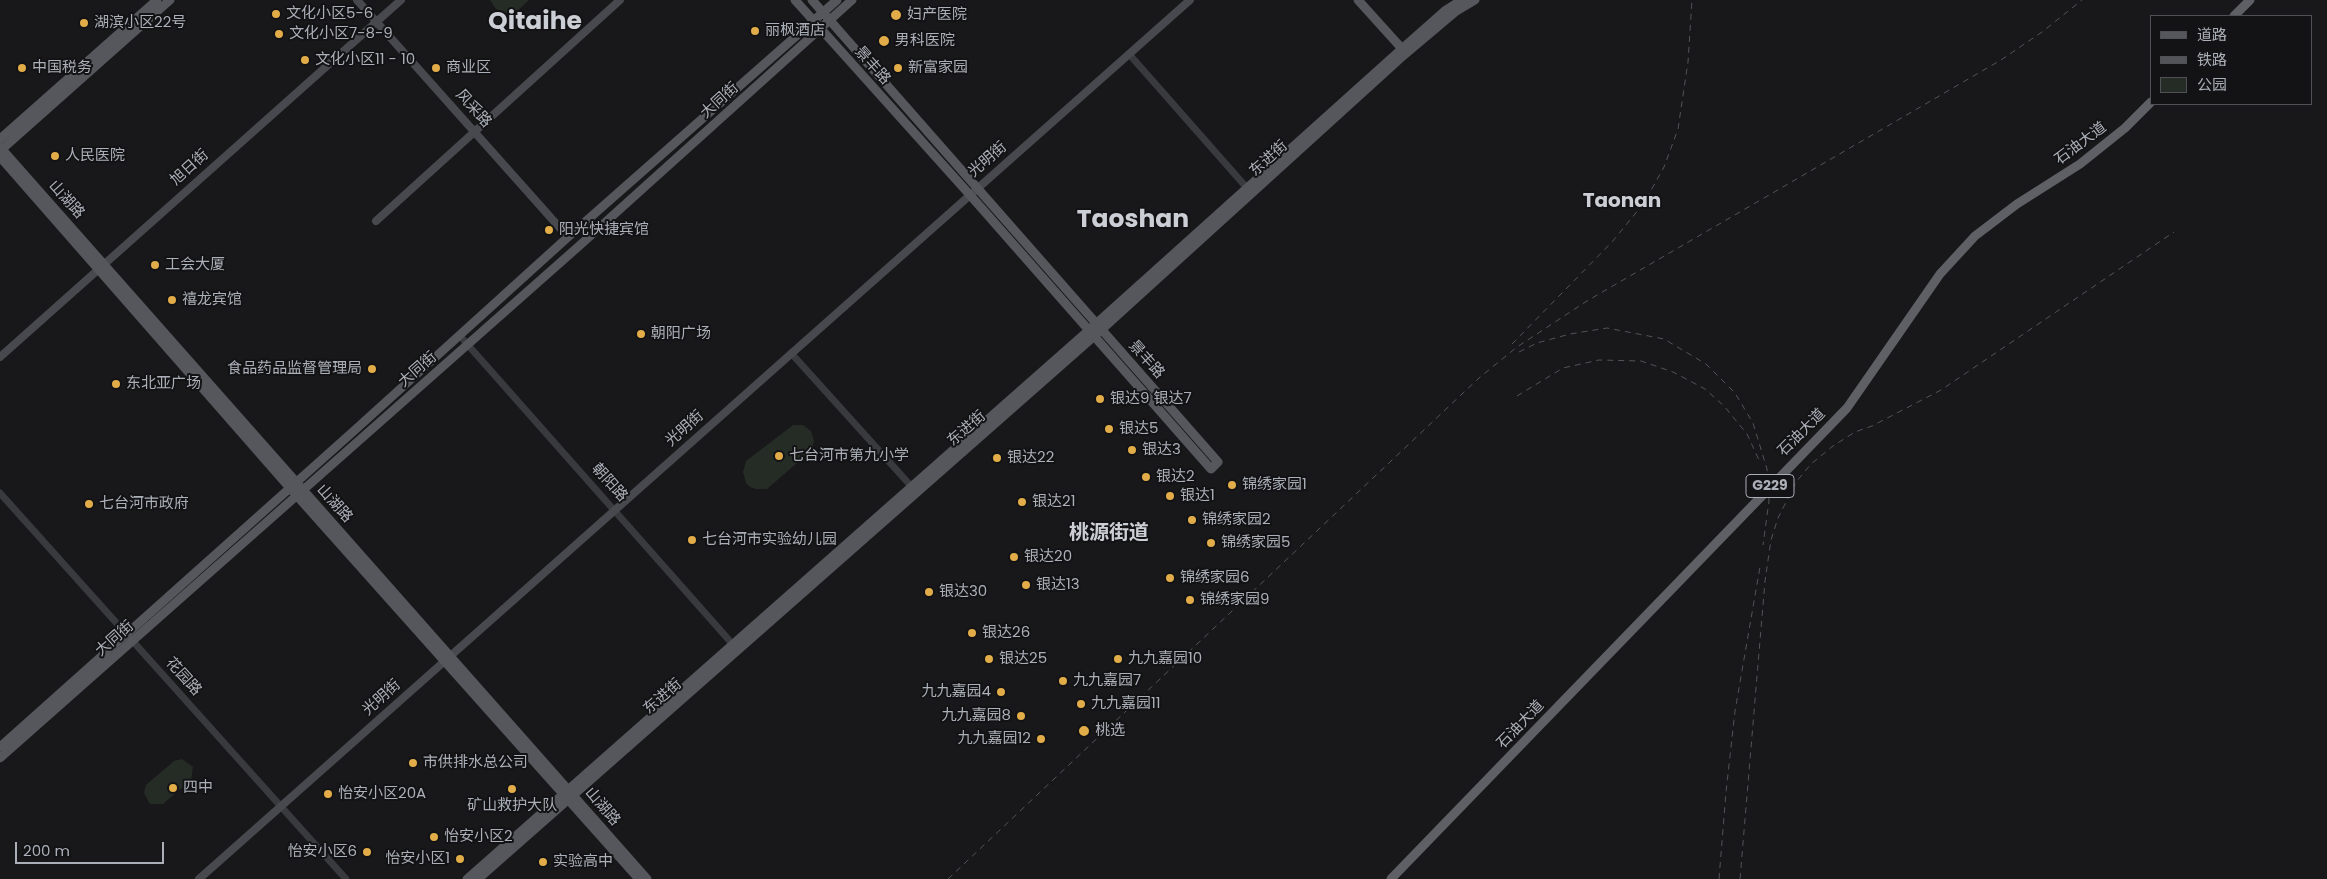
<!DOCTYPE html>
<html>
<head>
<meta charset="utf-8">
<style>
  body { margin:0 }
  #map { position:relative; width:2327px; height:879px; overflow:hidden; background:#18181a; font-family:Poppins,"Noto Sans SC",sans-serif }
  canvas { display:block }
  .legend { position:absolute; left:2150px; top:15px; width:162px; height:90px; box-sizing:border-box; background:#131315; border:1px solid #505156; margin:0; padding:6px 9px; list-style:none; font-size:15px; color:#abafb8 }
  .legend li { display:flex; align-items:center; gap:10px; height:25px }
  .legend b { width:25px; border:1px solid #505156 }
  .scale { position:absolute; left:15px; top:842px; width:149px; height:22px; box-sizing:border-box; border:2px solid #abafb8; border-top:0; padding-left:6px; font-size:15px; line-height:18px; white-space:nowrap; color:#abafb8; -webkit-text-stroke:4px #131315; paint-order:stroke }
</style>
</head>
<body>
<div id="map">
<canvas width="2327" height="879"></canvas>
<ul class="legend">
<li><b style="height:6px;background:#55575d"></b>道路</li>
<li><b style="height:6px;background:#525459"></b>铁路</li>
<li><b style="height:14px;background:#242c25"></b>公园</li>
</ul>
<div class="scale">200 m</div>
</div>
<script>
const ctx = document.querySelector('canvas').getContext('2d');
ctx.lineJoin = 'round';
function paint(path, color) {
  ctx.fillStyle = color;
  ctx.fill(path, 'evenodd');
}
function toPath(rows) {
  const path = new Path2D();
  for (const r of rows) {
    path.moveTo(r[0], r[1]);
    for (let i = 2; i < r.length; i += 2) path.lineTo(r[i], r[i + 1]);
  }
  return path;
}
function strokePath(path, color, width, dash) {
  ctx.strokeStyle = color;
  ctx.lineWidth = width;
  ctx.lineCap = dash ? 'butt' : 'round';
  ctx.setLineDash(dash || []);
  ctx.stroke(path);
}
function label(font, color, halo, rows, align = 'center') {
  ctx.font = font + ' Poppins,"Noto Sans SC",sans-serif';
  ctx.lineWidth = 4;
  ctx.setLineDash([]);
  ctx.textBaseline = 'middle';
  ctx.strokeStyle = halo;
  ctx.fillStyle = color;
  for (const [text, x, y, turn = 0] of rows) {
    ctx.save();
    ctx.translate(x, y);
    ctx.rotate((+turn || 0) * Math.PI / 180);
    ctx.textAlign = isNaN(turn) ? turn : align;
    if (halo) ctx.strokeText(text, 0, 0);
    ctx.fillText(text, 0, 0);
    ctx.restore();
  }
}
paint(toPath([
  [490,0,529,0,515,13,509,14,496,9],
  [793,425,803,425,811,431,814,441,811,451,767,489,756,489,750,487,746,483,743,472,746,461],
  [182,759,193,767,191,780,163,804,150,804,144,793,146,785,174,761]
]), '#242c25');
strokePath(toPath([
  [1129,54,1247,188],
  [460,336,736,648],
  [791,353,911,486],
  [0,493,346,879]
]), '#393a3e', 7);
strokePath(toPath([
  [357,0,568,237],
  [376,221,620,0],
  [0,357,401,0],
  [199,879,1190,0]
]), '#47494e', 8);
strokePath(toPath([
  [795,0,970,195,1211,469,1218,462,812,0],
  [1358,0,1405,52],
  [0,139,157,0],
  [0,147,647,879],
  [0,151,170,0],
  [0,157,290,488,639,879],
  [0,747,356,429,568,237,837,0],
  [0,758,579,246,852,0],
  [467,879,1089,330,1405,46,1446,10,1462,0],
  [478,879,1101,330,1404,55,1455,12,1475,0]
]), '#55575d', 9);
strokePath(toPath([
  [2234,16,2250,0],
  [1391,879,1847,408,1940,274,1975,236,2017,204,2080,164,2125,128,2151,102]
]), '#5e6066', 9);
strokePath(toPath([
  [1512,344,1612,242,1644,203,1664,167,1678,129,1688,62,1692,0],
  [1519,352,1537,343,1570,334,1607,328,1664,339,1706,364,1735,393,1753,423,1767,469,1769,501,1763,545],
  [1517,396,1563,368,1599,360,1641,361,1673,372,1705,389,1724,406,1747,434,1759,460],
  [948,879,1479,378,1517,347,1587,301,2001,60,2042,32,2082,0],
  [1719,879,1726,792,1735,711,1760,567],
  [1740,879,1765,581,1771,540,1778,518,1796,482,1811,464,1833,446,1855,432,1872,426,1941,390,2174,232]
]), '#525459', 1, [6, 5]);
for (const [x, y, r, color] of [
  [276,14,5,"#e2ad48"],
  [896,15,6,"#e2ad48"],
  [84,23,5,"#e2ad48"],
  [755,31,5,"#e2ad48"],
  [279,34,5,"#e2ad48"],
  [884,41,6,"#e2ad48"],
  [305,60,5,"#e2ad48"],
  [22,68,5,"#e2ad48"],
  [436,68,5,"#e2ad48"],
  [898,68,5,"#e2ad48"],
  [55,156,5,"#e2ad48"],
  [549,230,5,"#e2ad48"],
  [155,265,5,"#e2ad48"],
  [172,300,5,"#e2ad48"],
  [641,334,5,"#e2ad48"],
  [372,369,5,"#e2ad48"],
  [116,384,5,"#e2ad48"],
  [1100,399,5,"#e2ad48"],
  [1109,429,5,"#e2ad48"],
  [1132,450,5,"#e2ad48"],
  [779,456,5,"#e2ad48"],
  [997,458,5,"#e2ad48"],
  [1146,477,5,"#e2ad48"],
  [1232,485,5,"#e2ad48"],
  [1170,496,5,"#e2ad48"],
  [1022,502,5,"#e2ad48"],
  [89,504,5,"#e2ad48"],
  [1192,520,5,"#e2ad48"],
  [692,540,5,"#e2ad48"],
  [1211,543,5,"#e2ad48"],
  [1014,557,5,"#e2ad48"],
  [1170,578,5,"#e2ad48"],
  [1026,585,5,"#e2ad48"],
  [929,592,5,"#e2ad48"],
  [1190,600,5,"#e2ad48"],
  [972,633,5,"#e2ad48"],
  [989,659,5,"#e2ad48"],
  [1118,659,5,"#e2ad48"],
  [1063,681,5,"#e2ad48"],
  [1001,692,5,"#e2ad48"],
  [1081,704,5,"#e2ad48"],
  [1021,716,5,"#e2ad48"],
  [1084,731,6,"#e2ad48"],
  [1041,739,5,"#e2ad48"],
  [413,763,5,"#e2ad48"],
  [173,788,5,"#e2ad48"],
  [512,789,5,"#e2ad48"],
  [328,794,5,"#e2ad48"],
  [434,837,5,"#e2ad48"],
  [367,852,5,"#e2ad48"],
  [460,859,5,"#e2ad48"],
  [543,862,5,"#e2ad48"]
]) {
  const dot = new Path2D();
  dot.arc(x, y, r, 0, 2 * Math.PI);
  ctx.fillStyle = color;
  ctx.fill(dot);
  strokePath(dot, '#131315', 2);
}
for (const [x, y, w] of [
  [1770,486,48]
]) {
  const box = new Path2D();
  box.roundRect(x - w / 2, y - 11.5, w, 23, 4);
  ctx.fillStyle = '#131315';
  ctx.fill(box);
  strokePath(box, '#abafb8', 1);
}
label('bold 14px', '#abafb8', null, [
  ["G229",1770,486]
]);
label('15px', '#abafb8', '#131315', [
  ["文化小区5-6",286,14],
  ["妇产医院",907,15],
  ["湖滨小区22号",94,23],
  ["丽枫酒店",765,31],
  ["文化小区7-8-9",289,34],
  ["男科医院",895,41],
  ["文化小区11 - 10",315,60],
  ["中国税务",32,68],
  ["商业区",446,68],
  ["新富家园",908,68],
  ["人民医院",65,156],
  ["阳光快捷宾馆",559,230],
  ["工会大厦",165,265],
  ["禧龙宾馆",182,300],
  ["朝阳广场",651,334],
  ["食品药品监督管理局",362,369,"right"],
  ["东北亚广场",126,384],
  ["银达9 银达7",1110,399],
  ["银达5",1119,429],
  ["银达3",1142,450],
  ["七台河市第九小学",789,456],
  ["银达22",1007,458],
  ["银达2",1156,477],
  ["锦绣家园1",1242,485],
  ["银达1",1180,496],
  ["银达21",1032,502],
  ["七台河市政府",99,504],
  ["锦绣家园2",1202,520],
  ["七台河市实验幼儿园",702,540],
  ["锦绣家园5",1221,543],
  ["银达20",1024,557],
  ["锦绣家园6",1180,578],
  ["银达13",1036,585],
  ["银达30",939,592],
  ["锦绣家园9",1200,600],
  ["银达26",982,633],
  ["银达25",999,659],
  ["九九嘉园10",1128,659],
  ["九九嘉园7",1073,681],
  ["九九嘉园4",991,692,"right"],
  ["九九嘉园11",1091,704],
  ["九九嘉园8",1011,716,"right"],
  ["桃选",1095,731],
  ["九九嘉园12",1031,739,"right"],
  ["市供排水总公司",423,763],
  ["四中",183,788],
  ["怡安小区20A",338,794],
  ["矿山救护大队",512,806,"center"],
  ["怡安小区2",444,837],
  ["怡安小区6",357,852,"right"],
  ["怡安小区1",450,859,"right"],
  ["实验高中",553,862]
], 'left');
label('15px', '#abafb8', '#131315', [
  ["景丰路",872,66,48],
  ["大同街",720,101,-42],
  ["风采路",473,109,48],
  ["石油大道",2081,144,-37],
  ["东进街",1269,159,-42],
  ["光明街",988,160,-41],
  ["旭日街",190,168,-42],
  ["山湖路",66,200,48],
  ["景丰路",1146,360,48],
  ["大同街",418,370,-41],
  ["光明街",685,429,-42],
  ["东进街",967,429,-41],
  ["石油大道",1802,433,-45],
  ["朝阳路",609,483,48],
  ["山湖路",334,504,48],
  ["大同街",115,639,-41],
  ["花园路",183,677,48],
  ["东进街",663,697,-41],
  ["光明街",382,698,-42],
  ["石油大道",1521,725,-46],
  ["山湖路",602,807,49]
]);
label('bold 20px', '#ccced5', '#131315', [
  ["Taonan",1622,202],
  ["桃源街道",1109,534]
]);
label('bold 25px', '#ccced5', '#131315', [
  ["Qitaihe",535,23],
  ["Taoshan",1133,221]
]);
</script>
</body>
</html>
